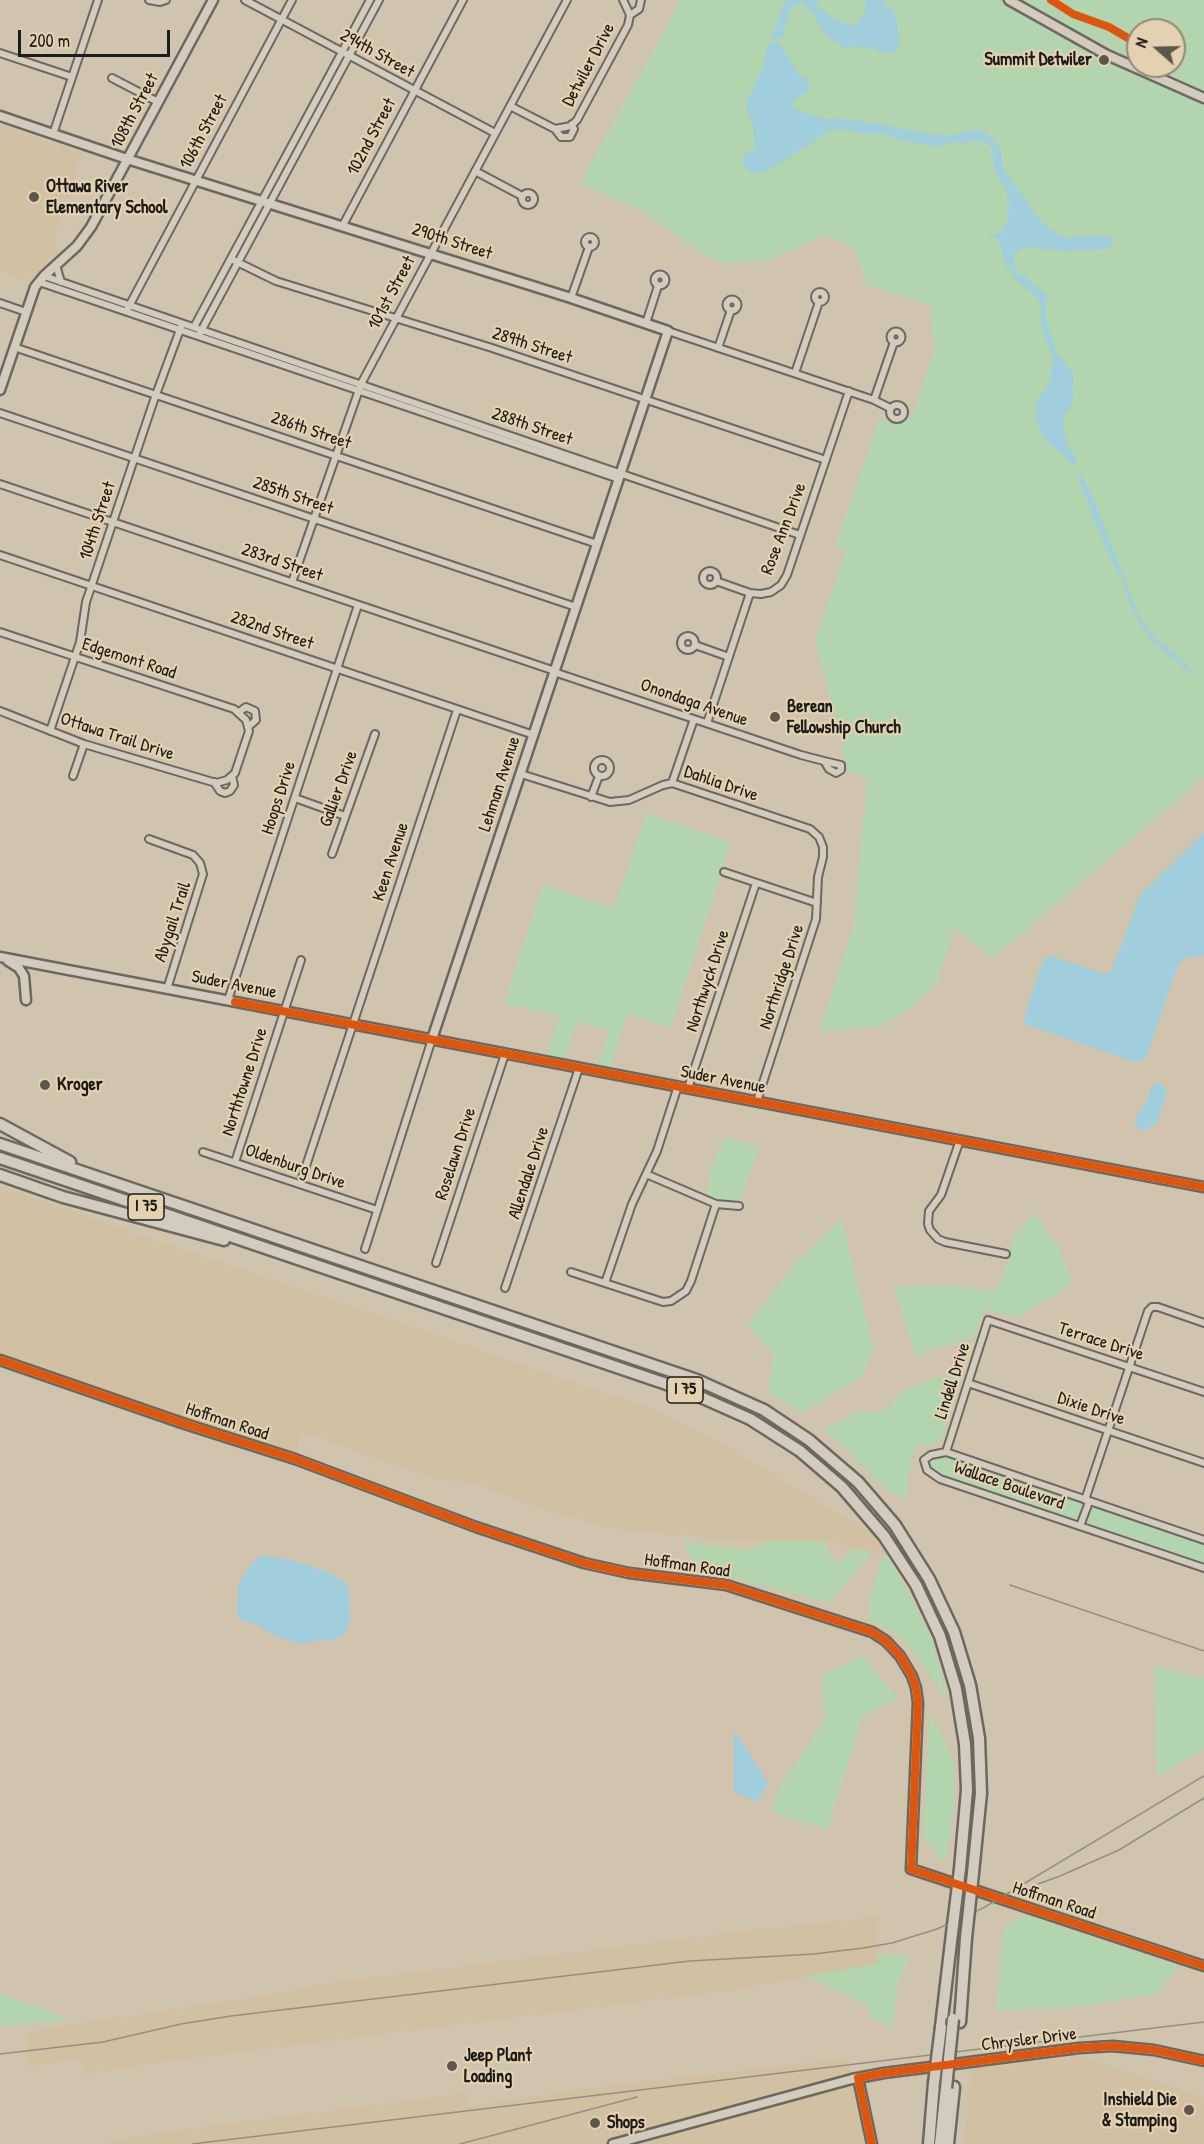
<!DOCTYPE html>
<html>
<head>
<meta charset="utf-8">
<style>
  body { margin:0 }
  #map { position:relative; width:1204px; height:2144px; overflow:hidden; background:#d0c4af; font-family:"Patrick Hand",sans-serif }
  canvas { display:block }
  .north { position:absolute; left:1126px; top:18px; width:60px; height:60px; box-sizing:border-box; background:#e4d1af; border:2px solid #948974; border-radius:50%; rotate:290deg; font-size:16px; font-weight:700; line-height:24px; text-align:center; color:#1c1c1c }
  .north::after { content:''; display:block; margin:auto; width:21px; height:27px; background:#5b574f; clip-path:polygon(50% 0,100% 100%,50% 72%,0 100%) }
  .scale { position:absolute; left:18px; top:30px; width:152px; height:27px; box-sizing:border-box; border:3px solid #1c1c1c; border-top:0; padding-left:8px; font-size:18px; line-height:21px; white-space:nowrap; color:#1c1c1c; -webkit-text-stroke:4px #e4d1af; paint-order:stroke }
</style>
</head>
<body>
<div id="map">
<canvas width="1204" height="2144"></canvas>
<div class="north">N</div>
<div class="scale">200 m</div>
</div>
<script>
const ctx = document.querySelector('canvas').getContext('2d');
ctx.lineJoin = 'round';
function paint(path, color) {
  ctx.fillStyle = color;
  ctx.fill(path, 'evenodd');
}
function toPath(rows) {
  const path = new Path2D();
  for (const r of rows) {
    if (r.length === 3) {
      path.moveTo(r[0] + r[2], r[1]);
      path.arc(r[0], r[1], r[2], 0, 2 * Math.PI);
      continue;
    }
    path.moveTo(r[0], r[1]);
    for (let i = 2; i < r.length; i += 2) path.lineTo(r[i], r[i + 1]);
  }
  return path;
}
function strokePath(path, color, width, dash) {
  ctx.strokeStyle = color;
  ctx.lineWidth = width;
  ctx.lineCap = dash ? 'butt' : 'round';
  ctx.setLineDash(dash || []);
  ctx.stroke(path);
}
function label(font, color, halo, rows, align = 'center') {
  ctx.font = font + ' "Patrick Hand",sans-serif';
  ctx.lineWidth = 4.5;
  ctx.setLineDash([]);
  ctx.textBaseline = 'middle';
  ctx.strokeStyle = halo;
  ctx.fillStyle = color;
  for (const [text, x, y, turn = 0] of rows) {
    ctx.save();
    ctx.translate(x, y);
    ctx.rotate((+turn || 0) * Math.PI / 180);
    ctx.textAlign = isNaN(turn) ? turn : align;
    if (halo) ctx.strokeText(text, 0, 0);
    ctx.fillText(text, 0, 0);
    ctx.restore();
  }
}
paint(toPath([
  [0,125,83,153,53,241,64,254,28,281,0,271],
  [0,1187,647,1407,716,1440,852,1522,885,1537,901,1560,831,1542,709,1538,609,1528,536,1507,469,1482,438,1480,302,1432,295,1459,0,1360],
  [879,1917,877,1964,726,1991,147,2064,84,2074,82,2058,28,2067,26,2033,81,2023,256,1997,324,1984,754,1930],
  [1081,2057,1204,2097,1204,2144,964,2144,970,2069],
  [848,2058,867,2144,105,2144,144,2135,467,2093,468,2107,575,2090]
]), '#d1c0a1');
paint(toPath([
  [681,0,999,0,1109,61,1204,103,1204,777,993,958,954,927,937,985,913,1006,881,1027,820,1031,854,923,867,779,848,771,815,639,846,550,835,546,879,419,897,425,912,417,935,346,929,305,866,285,855,248,826,235,770,260,730,264,706,256,642,211,580,183],
  [1019,0,1204,0,1204,92,1145,66,1174,66,1174,30,1138,30,1138,62],
  [646,813,731,843,670,1028,628,1014,609,1070,597,1067,608,1031,577,1021,564,1062,546,1058,559,1016,504,1004,543,885,614,908],
  [728,1137,759,1147,739,1203,722,1202,707,1197,711,1167,723,1139],
  [1035,1213,1060,1250,1073,1284,1016,1318,986,1310,973,1337,916,1356,894,1287,948,1285,996,1292,1015,1235],
  [842,1219,873,1347,862,1377,801,1413,767,1391,774,1355,748,1325,801,1257],
  [965,1367,940,1442,917,1447,911,1459,906,1500,885,1489,825,1429,856,1412,877,1413,890,1407,903,1391],
  [943,1455,1076,1499,1082,1507,1081,1514,1075,1518,1068,1519,942,1476,931,1469,928,1464,931,1458],
  [1096,1508,1103,1508,1204,1542,1204,1565,1095,1528,1090,1524,1087,1517,1092,1509],
  [776,1540,824,1542,836,1563,856,1549,872,1553,829,1603,695,1568,683,1542,748,1550],
  [883,1555,889,1557,933,1641,948,1703,927,1670,902,1638,869,1619,870,1598],
  [861,1655,898,1698,863,1716,827,1830,773,1812,775,1794,825,1720,822,1676],
  [1154,1666,1204,1678,1204,1749,1157,1777],
  [929,1715,942,1734,954,1762,954,1813,944,1864,923,1835],
  [1025,1915,1178,1966,1158,1993,1077,2007,996,2010,1004,1927],
  [895,1953,910,1957,897,1986,893,2029,873,2019,867,2005,807,1976,877,1964,878,1956],
  [0,1994,36,2006,68,2020,0,2026]
]), '#b2d4af');
paint(toPath([
  [788,0,816,0,819,8,836,20,853,26,858,23,865,13,866,0,884,0,885,6,890,7,895,14,900,42,897,50,889,54,869,47,845,48,830,38,819,26,812,11,808,9,804,2,802,2,795,5,789,13,783,37,778,39,776,42,782,46,797,72,806,78,810,84,806,93,794,99,792,105,794,109,826,119,855,120,938,135,948,136,975,130,985,132,994,140,1000,148,1002,156,1002,166,1036,215,1045,225,1059,235,1066,238,1101,235,1112,238,1112,245,1103,249,1066,251,1028,247,1018,250,1014,256,1016,272,1025,277,1047,296,1046,319,1055,346,1056,353,1062,359,1074,376,1072,401,1070,409,1064,414,1064,431,1068,446,1077,458,1075,460,1078,464,1073,464,1048,442,1042,435,1037,422,1036,403,1049,383,1054,354,1050,351,1042,328,1040,300,1013,277,1012,270,1006,265,998,238,986,235,1001,233,1007,221,1009,205,1006,190,994,169,992,148,989,144,977,140,964,143,950,142,940,147,895,139,885,134,858,133,843,128,829,131,784,161,759,174,749,171,742,165,743,158,753,149,758,148,754,141,753,124,746,108,747,100,763,68,767,46,773,42,774,38,771,34,776,27,783,6],
  [1077,475,1083,478,1093,497,1140,619,1157,640,1172,651,1193,672,1191,674,1153,641,1142,628,1127,597,1121,575,1117,572,1105,546],
  [1204,832,1204,955,1185,958,1179,963,1146,1058,1140,1062,1131,1061,1025,1024,1023,1020,1044,958,1050,956,1105,974,1111,972,1140,895],
  [1157,1083,1164,1085,1167,1093,1157,1123,1148,1129,1137,1130,1135,1125,1136,1118,1149,1096,1150,1088],
  [261,1555,294,1561,328,1572,345,1582,349,1590,350,1623,344,1634,332,1641,321,1640,302,1644,277,1637,256,1624,241,1620,237,1616,238,1586,246,1571],
  [734,1730,768,1782,758,1802,734,1792]
]), '#a1cedc');
const street = toPath([
  [149,0,160,2,166,0],
  [245,0,495,133],
  [630,15,639,9,641,0],
  [0,53,72,77],
  [112,78,158,102],
  [510,106,555,129,571,126,577,120,628,25,630,15,623,0],
  [555,129,561,137,570,137,574,129,572,124],
  [53,134,98,0],
  [475,171,522,196],
  [528,199,6],
  [343,225,463,0],
  [590,242,5],
  [231,259,276,281,492,348,826,460],
  [56,265,61,282],
  [660,280,5.5],
  [44,276,800,535],
  [39,282,619,479],
  [820,297,5],
  [571,298,589,247],
  [732,305,5.5],
  [0,303,26,312],
  [128,308,292,0],
  [646,323,658,286],
  [194,327,370,0],
  [668,331,874,400,890,408],
  [896,337,5.5],
  [200,333,379,0],
  [14,347,597,544],
  [718,348,731,310],
  [795,373,819,302],
  [874,400,894,342],
  [897,412,7],
  [0,413,576,607],
  [0,484,555,671],
  [0,555,534,735],
  [710,578,7],
  [716,581,750,593,761,594,771,592,781,585,787,575,849,391],
  [292,582,361,384,567,0],
  [0,632,234,709,246,720,249,731,235,773,227,780,216,783,84,744,0,711],
  [688,643,7],
  [695,645,729,657],
  [554,672,801,755,824,761,829,769,836,773,841,770,841,765,824,761],
  [239,712,246,707,255,711,256,720,248,727],
  [707,723,750,593],
  [50,731,80,642,86,602,154,400,181,327],
  [602,768,8],
  [521,774,610,802,629,800,663,785,672,783,810,829,819,837,823,847,823,857,818,877,816,919,757,1101],
  [73,776,84,744],
  [214,782,220,791,225,793,230,791,234,785,232,776],
  [672,783,694,719],
  [591,797,599,776],
  [295,798,345,816],
  [149,839,193,855,200,863,203,874,167,989],
  [332,854,375,734],
  [724,872,817,903],
  [228,1000,358,605],
  [688,1088,756,883],
  [960,1140,941,1195,929,1211,928,1224,930,1230,938,1239,945,1242,1006,1254],
  [203,1152,377,1210],
  [235,1162,301,960],
  [646,1174,716,1204,739,1206],
  [300,1184,457,710],
  [365,1249,432,1039],
  [436,1263,505,1054],
  [571,1272,663,1302,671,1301,686,1291,691,1281,716,1204],
  [605,1283,632,1204,657,1151,678,1086],
  [505,1288,579,1068],
  [968,1383,1204,1463],
  [946,1452,988,1320,1204,1392],
  [1085,1500,1148,1311,1152,1307,1158,1307,1204,1323],
  [1080,1526,1089,1502],
  [1204,1540,946,1452,931,1455,924,1460,927,1470,940,1479,1204,1568]
]);
const secondary = toPath([
  [1009,0,1107,55,1204,98],
  [0,116,127,159,571,298,668,331,432,1039],
  [0,390,35,287,44,276,77,246,91,227,213,0],
  [0,957,1204,1187],
  [8,961,19,968,24,976,26,1000],
  [0,1360,185,1424,295,1459,476,1527,584,1563,629,1573,726,1585,872,1632,886,1641,900,1656,912,1676,916,1688,918,1703,911,1869,1204,1966],
  [858,2078,872,2144],
  [613,2144,852,2079,884,2073,1079,2048,1113,2046,1154,2050,1204,2061]
]);
const highway = toPath([
  [0,1124,70,1162],
  [0,1144,697,1380,764,1410,809,1440,858,1482,895,1525,929,1579,954,1632,970,1685,979,1738,981,1793,973,1873],
  [0,1158,687,1391,750,1419,800,1451,842,1487,884,1536,916,1585,940,1636,956,1689,965,1744,967,1790,960,1869],
  [0,1175,63,1197,224,1240],
  [960,2022,966,1938],
  [941,2027,953,1925],
  [929,2144,934,2083],
  [940,2144,946,2088],
  [948,2144,954,2087]
]);
strokePath(street, '#6d685e', 10);
strokePath(secondary, '#6d685e', 13);
strokePath(highway, '#6d685e', 15);
strokePath(street, '#d3cbbd', 6);
strokePath(secondary, '#d3cbbd', 8);
strokePath(highway, '#d3cbbd', 10);
strokePath(toPath([
  [1010,1585,1204,1651],
  [1038,1884,1060,1876,1119,1850,1204,1798],
  [0,2054,103,2042,181,2024,231,2016,690,1961,814,1954,863,1948,892,1943,937,1929,985,1907,1204,1776],
  [192,2144,1204,2022],
  [460,2144,637,2097]
]), '#948f85', 1.5);
const highwayBridge = toPath([
  [953,1925,960,1869],
  [966,1938,973,1873],
  [934,2083,941,2027],
  [946,2088,953,2019]
]);
strokePath(highwayBridge, '#6d685e', 15, []);
strokePath(highwayBridge, '#d3cbbd', 10);
strokePath(toPath([
  [1051,0,1073,14,1109,27,1138,44],
  [235,1002,1204,1187],
  [0,1360,185,1424,295,1459,476,1527,584,1563,629,1573,726,1585,872,1632,886,1641,900,1656,912,1676,916,1688,918,1703,911,1869,1204,1966],
  [872,2144,858,2078,884,2073,1079,2048,1113,2046,1154,2050,1204,2061]
]), '#de560d', 8);
for (const [x, y, r, color] of [
  [1104,60,6,"#5b574f"],
  [34,197,6,"#5b574f"],
  [775,717,6,"#5b574f"],
  [45,1085,6,"#5b574f"],
  [452,2066,6,"#5b574f"],
  [1189,2110,6,"#5b574f"],
  [595,2123,6,"#5b574f"]
]) {
  const dot = new Path2D();
  dot.arc(x, y, r, 0, 2 * Math.PI);
  ctx.fillStyle = color;
  ctx.fill(dot);
  strokePath(dot, '#e4d1af', 2);
}
for (const [x, y, w] of [
  [146,1207,36],
  [685,1390,36]
]) {
  const box = new Path2D();
  box.roundRect(x - w / 2, y - 13, w, 26, 4.5);
  ctx.fillStyle = '#e4d1af';
  ctx.fill(box);
  strokePath(box, '#1c1c1c', 1.5);
}
label('bold 16px', '#1c1c1c', null, [
  ["I 75",146,1207],
  ["I 75",685,1390]
]);
label('18px', '#1c1c1c', '#e4d1af', [
  ["294th Street",377,54,29],
  ["Detwiler Drive",589,65,-62],
  ["108th Street",135,111,-62],
  ["106th Street",204,132,-62],
  ["102nd Street",372,137,-62],
  ["290th Street",452,242,18],
  ["101st Street",392,293,-62],
  ["289th Street",532,346,18],
  ["288th Street",532,427,19],
  ["286th Street",311,431,19],
  ["285th Street",293,496,19],
  ["104th Street",98,521,-72],
  ["Rose Ann Drive",784,529,-69],
  ["283rd Street",282,563,19],
  ["282nd Street",272,631,19],
  ["Edgemont Road",129,659,18],
  ["Onondaga Avenue",694,703,19],
  ["Ottawa Trail Drive",117,737,18],
  ["Lehman Avenue",500,784,-72],
  ["Dahlia Drive",721,784,19],
  ["Gallier Drive",339,789,-70],
  ["Hoops Drive",279,798,-72],
  ["Keen Avenue",391,862,-72],
  ["Abygail Trail",173,922,-72],
  ["Northridge Drive",782,977,-72],
  ["Northwyck Drive",708,981,-72],
  ["Suder Avenue",234,985,11],
  ["Suder Avenue",723,1080,11],
  ["Northtowne Drive",245,1082,-72],
  ["Roselawn Drive",456,1154,-72],
  ["Oldenburg Drive",295,1167,19],
  ["Allendale Drive",529,1173,-72],
  ["Terrace Drive",1101,1342,18],
  ["Lindell Drive",953,1381,-72],
  ["Dixie Drive",1091,1409,19],
  ["Hoffman Road",227,1422,18],
  ["Wallace Boulevard",1009,1486,19],
  ["Hoffman Road",687,1566,8],
  ["Hoffman Road",1054,1901,18],
  ["Chrysler Drive",1029,2040,-7]
]);
label('bold 18px', '#1c1c1c', '#e4d1af', [
  ["Summit Detwiler",1092,60,"right"],
  ["Ottawa River",46,187],
  ["Elementary School",46,208],
  ["Berean",787,707],
  ["Fellowship Church",787,728],
  ["Kroger",57,1085],
  ["Jeep Plant",464,2056],
  ["Loading",464,2077],
  ["Inshield Die",1177,2100,"right"],
  ["& Stamping",1177,2121,"right"],
  ["Shops",607,2123]
], 'left');
</script>
</body>
</html>
